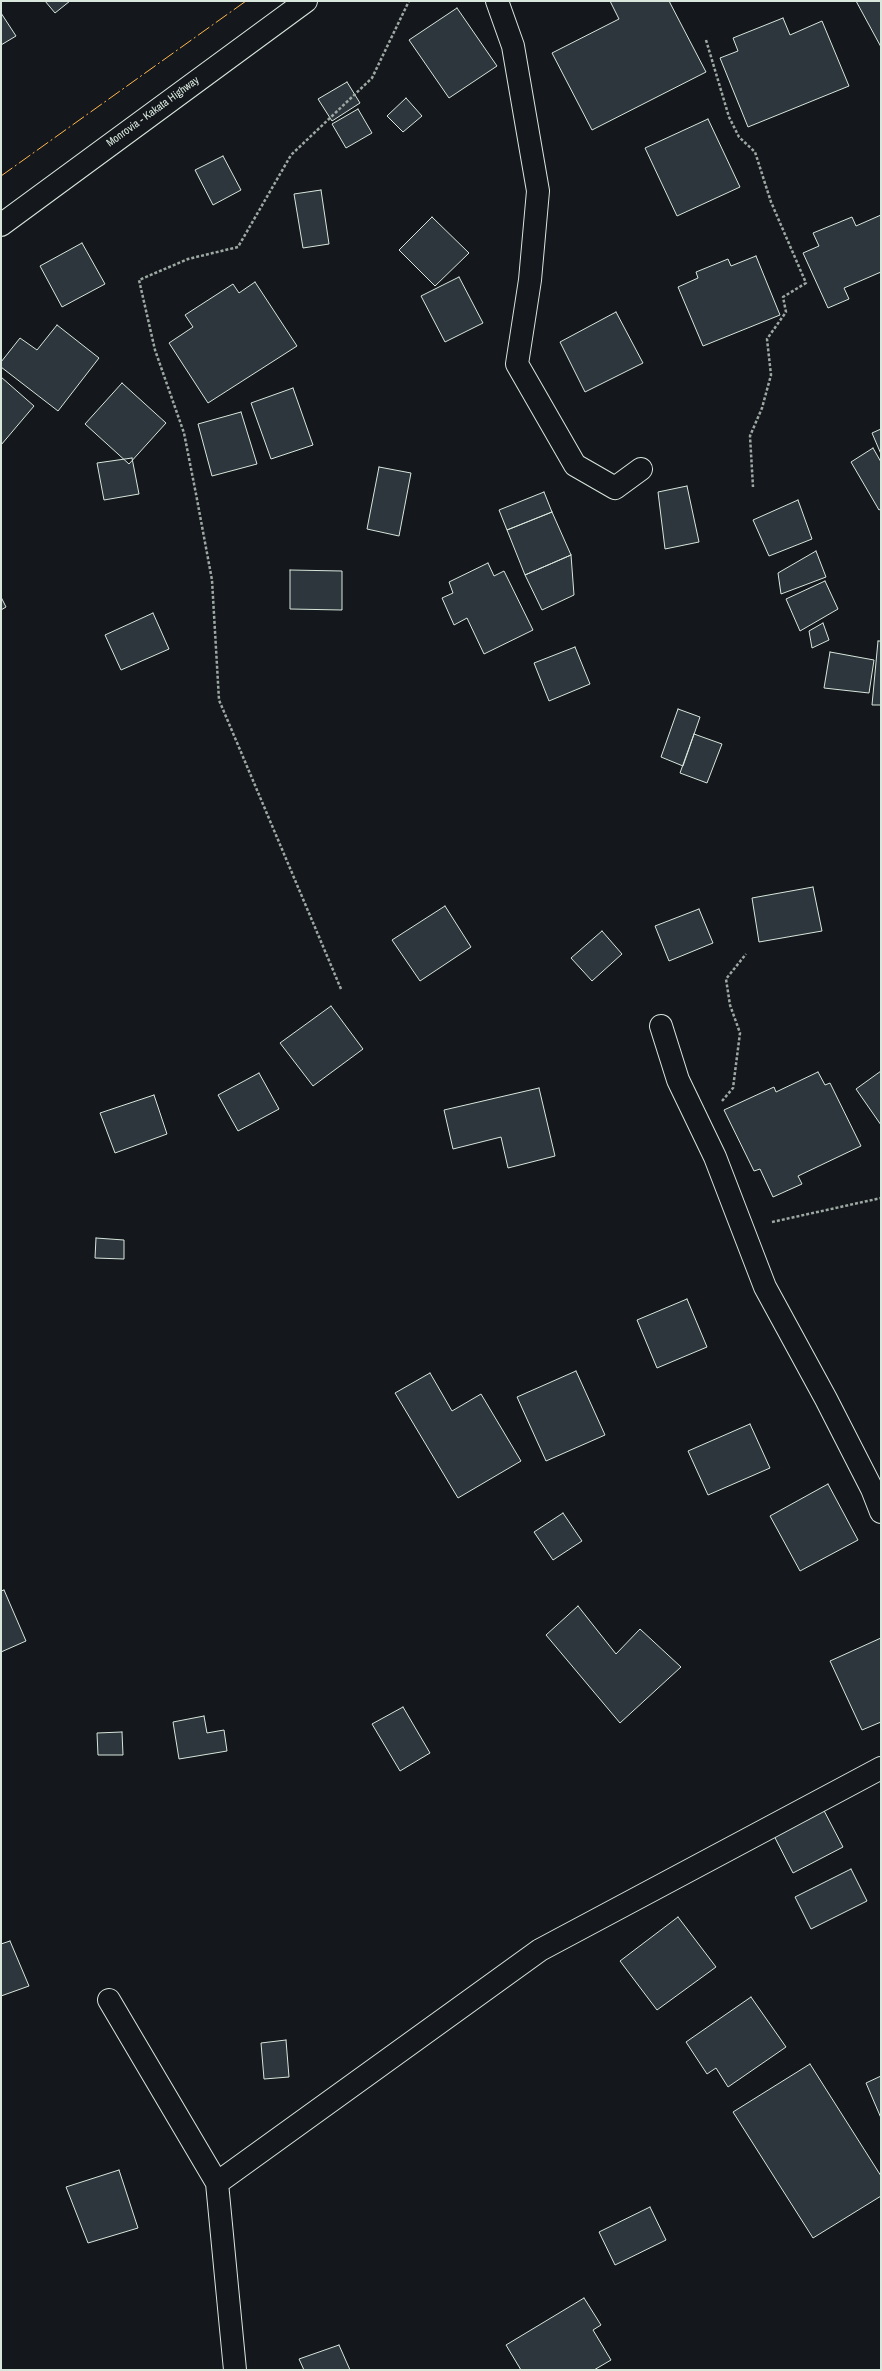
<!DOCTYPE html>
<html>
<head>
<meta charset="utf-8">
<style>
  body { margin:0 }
  #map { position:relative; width:882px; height:2371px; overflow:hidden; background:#14181c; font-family:"Archivo Narrow",sans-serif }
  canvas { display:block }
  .frame { position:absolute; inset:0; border:2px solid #d8e6dc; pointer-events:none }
</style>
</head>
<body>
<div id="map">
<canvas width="882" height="2371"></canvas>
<div class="frame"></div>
</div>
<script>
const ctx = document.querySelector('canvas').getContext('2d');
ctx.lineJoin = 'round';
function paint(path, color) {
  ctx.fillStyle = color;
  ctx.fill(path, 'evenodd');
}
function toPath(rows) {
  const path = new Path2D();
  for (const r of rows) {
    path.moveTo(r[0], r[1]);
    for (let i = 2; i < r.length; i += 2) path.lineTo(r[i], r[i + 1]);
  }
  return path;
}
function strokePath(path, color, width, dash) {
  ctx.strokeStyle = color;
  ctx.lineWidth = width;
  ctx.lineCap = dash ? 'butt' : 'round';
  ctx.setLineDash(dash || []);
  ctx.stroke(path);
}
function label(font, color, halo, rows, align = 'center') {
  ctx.font = font + ' "Archivo Narrow",sans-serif';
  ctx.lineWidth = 3;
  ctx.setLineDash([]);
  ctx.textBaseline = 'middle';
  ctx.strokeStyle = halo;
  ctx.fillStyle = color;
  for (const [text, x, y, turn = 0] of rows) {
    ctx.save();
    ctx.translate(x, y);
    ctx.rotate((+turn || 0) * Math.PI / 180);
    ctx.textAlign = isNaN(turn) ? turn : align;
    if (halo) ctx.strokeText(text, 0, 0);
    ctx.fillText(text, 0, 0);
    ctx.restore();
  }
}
const building = toPath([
  [45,1,70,1,55,13,45,1],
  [610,1,669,1,706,72,592,130,552,53,619,19,610,1],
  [856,1,881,1,881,47,856,1],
  [457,8,497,66,449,98,409,40,457,8],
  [1,13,16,36,1,45,1,13],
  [783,18,790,35,822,21,849,86,748,127,720,58,738,51,733,38,783,18],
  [347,82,360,103,332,121,318,99,347,82],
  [406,98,422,116,403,132,387,116,406,98],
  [358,109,372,133,346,148,332,124,358,109],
  [708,119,740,187,677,216,645,148,708,119],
  [223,156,241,190,213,205,195,170,223,156],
  [321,190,329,244,303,248,294,194,321,190],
  [881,215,881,272,844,288,849,299,828,308,803,253,819,246,813,233,852,217,856,226,881,215],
  [432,217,469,253,435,286,399,250,432,217],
  [82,243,105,284,62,307,40,266,82,243],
  [756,256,780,315,703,346,678,287,698,278,696,272,728,259,731,266,756,256],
  [459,277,483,323,445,342,421,296,459,277],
  [255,282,297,346,208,403,169,343,193,327,185,315,233,284,239,293,255,282],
  [616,312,643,363,585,392,560,342,616,312],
  [57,325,99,358,58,411,1,367,1,362,20,338,37,350,57,325],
  [1,377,34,406,1,445,1,377],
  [122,383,166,423,129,464,85,424,122,383],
  [293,388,313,445,271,459,251,403,293,388],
  [241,412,257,464,212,476,198,424,241,412],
  [881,429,881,454,872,433,881,429],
  [873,448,881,462,881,509,879,510,851,462,873,448],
  [132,458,139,494,104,500,97,463,132,458],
  [379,467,411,473,399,536,367,529,379,467],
  [687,486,699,542,665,549,658,492,687,486],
  [544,492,552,512,507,530,499,510,544,492],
  [798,500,812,539,769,556,753,520,798,500],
  [552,512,571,555,525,575,507,530,552,512],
  [816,551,826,577,781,594,778,573,816,551],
  [571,555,574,595,542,610,525,575,571,555],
  [488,563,494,576,504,571,533,630,484,654,467,618,454,625,442,598,453,593,449,582,488,563],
  [290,570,342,571,342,610,290,609,290,570],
  [825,581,838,609,800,631,786,599,825,581],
  [1,597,6,607,1,610,1,597],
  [153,613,169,649,121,670,105,635,153,613],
  [823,623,829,640,812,648,809,631,823,623],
  [878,641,881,641,881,705,872,705,878,641],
  [575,647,590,684,549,701,534,663,575,647],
  [830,652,874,660,869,693,824,688,830,652],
  [678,709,700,717,683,766,661,757,678,709],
  [694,734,722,744,707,783,680,773,694,734],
  [813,887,822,931,759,942,752,898,813,887],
  [445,906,471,947,420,981,392,940,445,906],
  [699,909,713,943,669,961,655,926,699,909],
  [602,931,622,954,592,981,571,958,602,931],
  [331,1006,363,1049,313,1086,280,1043,331,1006],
  [881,1071,881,1125,856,1089,881,1071],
  [818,1072,825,1085,830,1083,861,1146,798,1176,802,1184,773,1197,760,1169,754,1171,724,1110,774,1087,776,1092,818,1072],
  [259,1073,279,1109,238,1131,218,1095,259,1073],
  [539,1088,555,1156,508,1168,501,1137,453,1149,444,1110,539,1088],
  [154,1095,167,1134,115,1153,100,1113,154,1095],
  [96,1238,124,1240,124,1259,95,1258,96,1238],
  [687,1299,707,1347,657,1368,637,1320,687,1299],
  [576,1371,605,1435,546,1461,517,1397,576,1371],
  [430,1373,452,1411,481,1394,521,1461,458,1498,395,1393,430,1373],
  [750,1424,770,1468,708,1495,688,1451,750,1424],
  [828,1484,858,1540,800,1571,770,1516,828,1484],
  [563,1513,582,1541,553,1560,534,1532,563,1513],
  [4,1590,26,1641,1,1652,1,1591,4,1590],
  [578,1606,616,1654,640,1629,681,1667,620,1723,546,1635,578,1606],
  [881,1638,881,1722,862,1730,830,1661,881,1638],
  [403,1707,430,1753,400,1771,372,1724,403,1707],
  [204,1716,207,1733,224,1730,227,1751,179,1759,173,1722,204,1716],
  [122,1732,123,1755,98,1755,97,1733,122,1732],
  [820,1803,843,1847,793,1873,770,1828,820,1803],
  [851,1869,867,1901,811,1929,795,1897,851,1869],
  [678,1917,716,1967,657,2010,620,1961,678,1917],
  [10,1941,29,1986,1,1996,1,1944,10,1941],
  [751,1997,786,2047,728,2087,716,2068,707,2074,686,2042,751,1997],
  [286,2040,289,2077,264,2079,261,2043,286,2040],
  [810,2064,881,2176,881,2196,813,2238,733,2112,810,2064],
  [881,2076,881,2118,866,2083,881,2076],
  [119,2170,138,2228,88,2243,66,2187,119,2170],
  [650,2207,666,2240,615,2265,599,2232,650,2207],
  [584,2298,601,2325,593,2330,611,2360,594,2370,521,2370,506,2345,584,2298],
  [339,2345,350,2370,304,2370,299,2359,339,2345]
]);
paint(building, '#2c363c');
strokePath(building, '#d8e6dc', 1);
const street = toPath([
  [497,1,513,46,538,191,530,280,517,364,575,465,615,488,641,469],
  [661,1026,678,1080,715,1157,765,1287,826,1399,872,1489,881,1512],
  [109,2000,217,2183,235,2370],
  [217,2183,540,1950,881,1768]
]);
const highway = toPath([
  [1,225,306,1]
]);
strokePath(street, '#d8e6dc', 24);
strokePath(highway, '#d8e6dc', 24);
strokePath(toPath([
  [706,40,729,117,739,137,755,152,771,202,806,283,783,297,786,312,767,339,771,375,762,408,750,436,753,487],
  [341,989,219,700,212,580,196,494,184,433,155,350,139,280,188,259,238,247,291,155,372,78,409,1],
  [722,1101,733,1088,740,1033,730,1005,726,979,746,954],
  [772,1222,881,1198]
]), '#9da8a2', 2.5, [3, 2]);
strokePath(street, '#14181c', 22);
strokePath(highway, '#14181c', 22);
strokePath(toPath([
  [1,176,246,1]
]), '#ffb74d', 1, [14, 3, 2, 3]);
label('11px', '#d8e6dc', '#14181c', [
  ["Monrovia - Kakata Highway",153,112,-36]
]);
</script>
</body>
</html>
